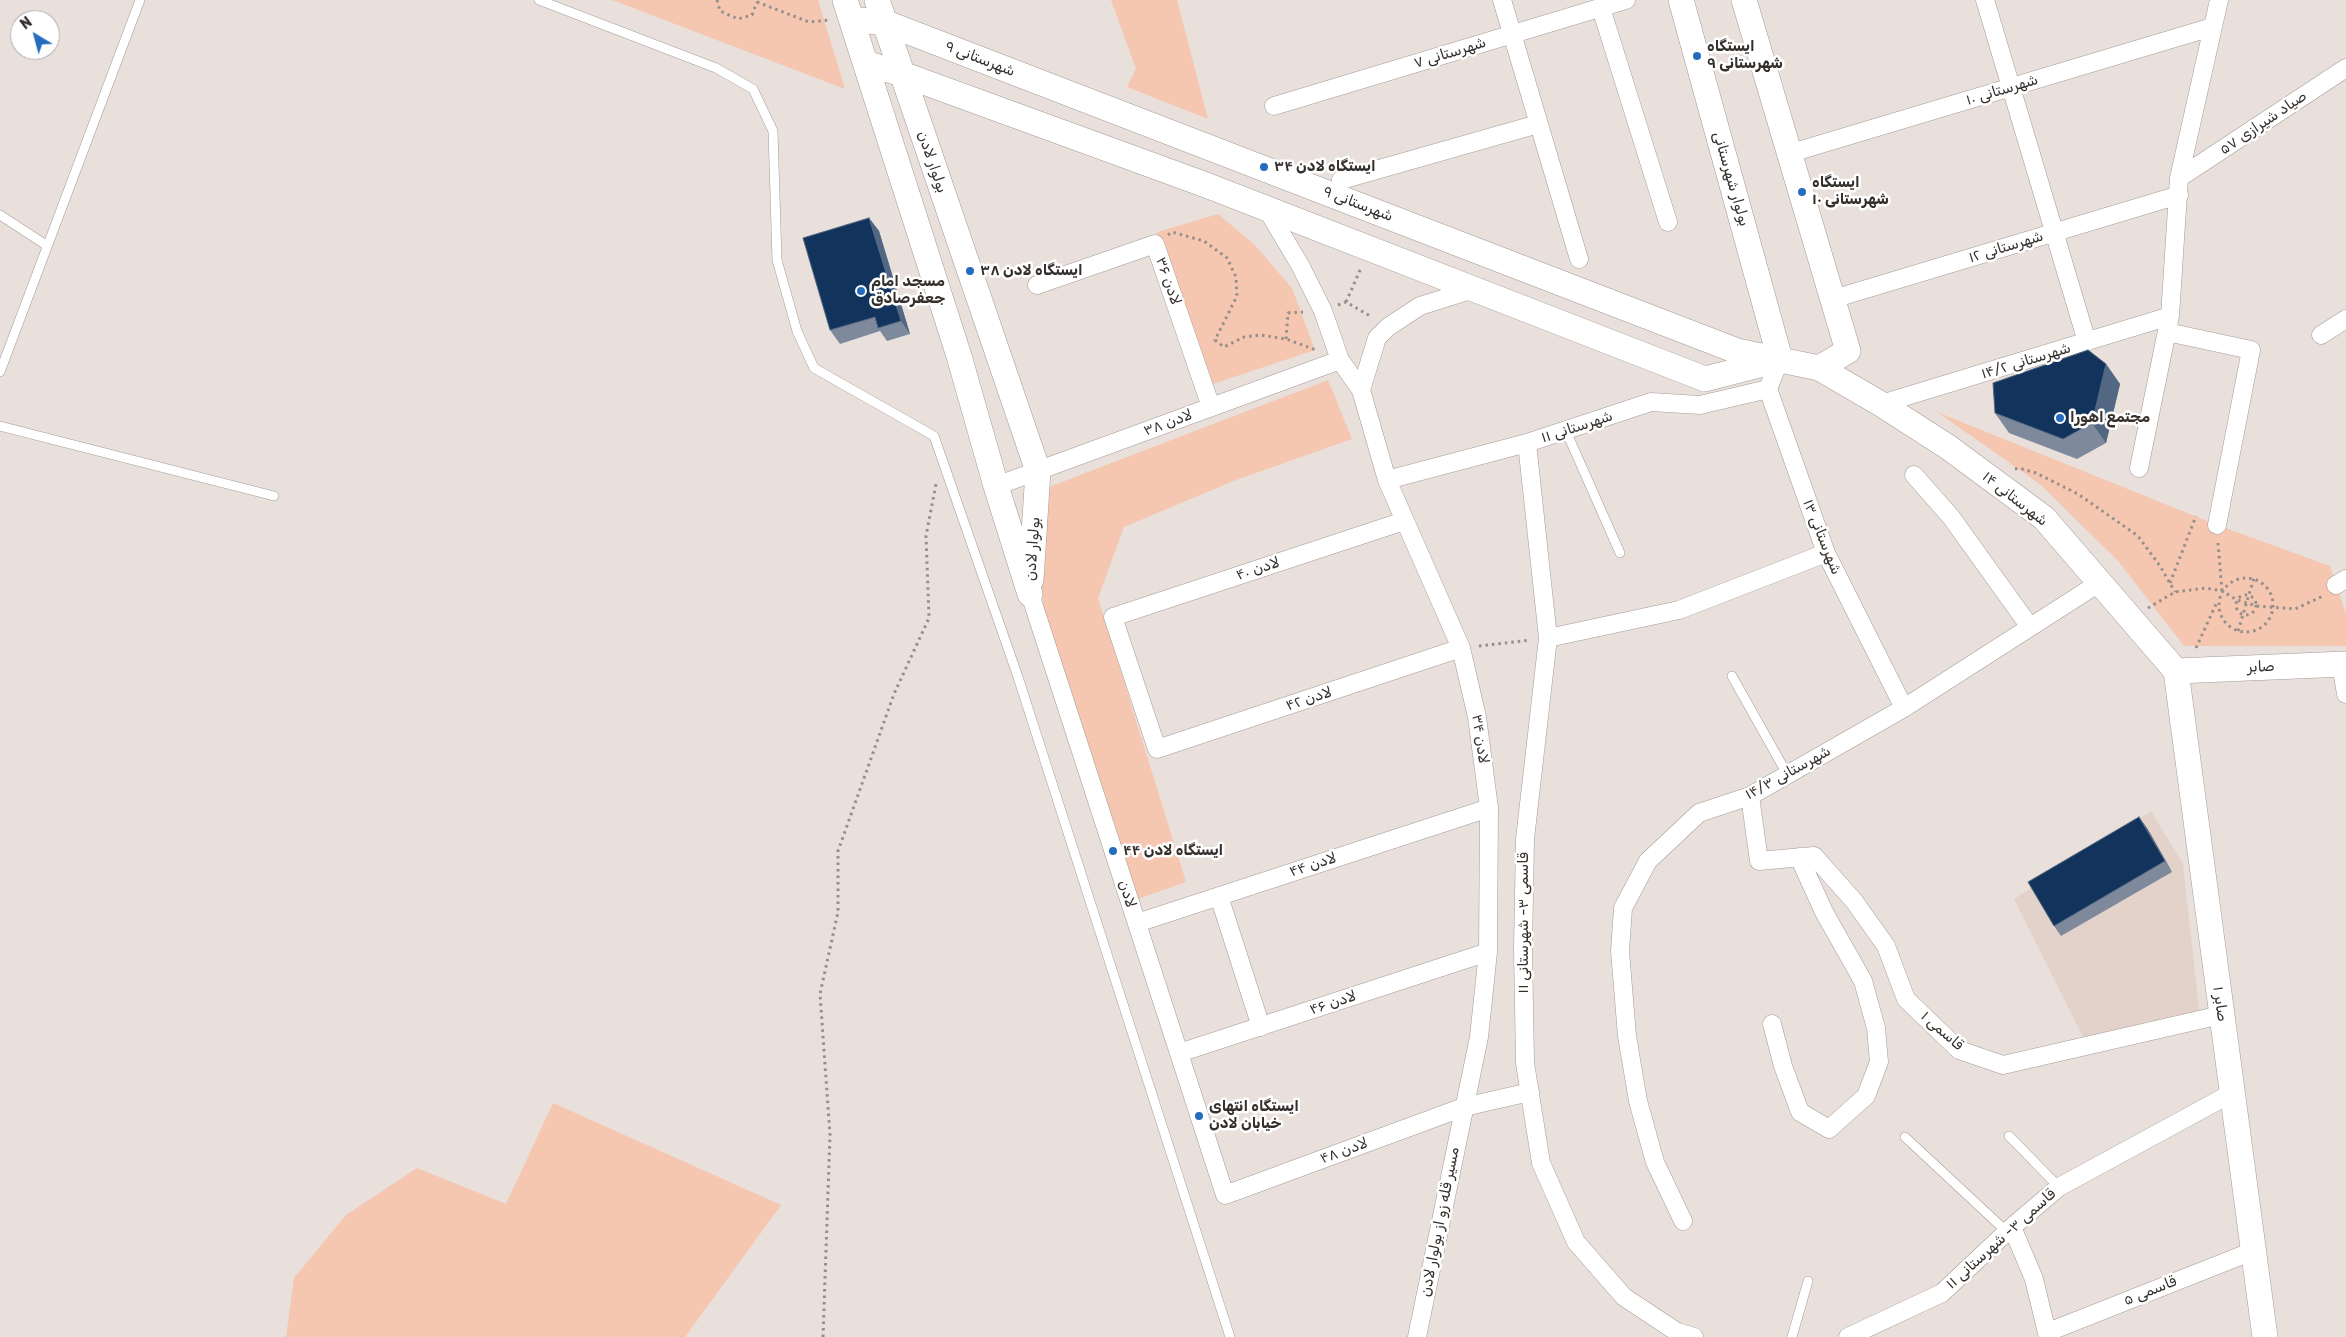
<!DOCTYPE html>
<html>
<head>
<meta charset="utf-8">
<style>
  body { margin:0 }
  #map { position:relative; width:2346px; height:1337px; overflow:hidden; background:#e9dfdb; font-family:Rubik,sans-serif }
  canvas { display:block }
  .north { position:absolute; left:10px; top:10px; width:50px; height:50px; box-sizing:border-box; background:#fff; border:1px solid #aeacab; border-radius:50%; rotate:323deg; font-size:14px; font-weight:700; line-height:20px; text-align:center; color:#34302e }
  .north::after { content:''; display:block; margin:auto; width:18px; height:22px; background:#266cbd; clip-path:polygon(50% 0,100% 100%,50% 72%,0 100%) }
</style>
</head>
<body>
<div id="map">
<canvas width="2346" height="1337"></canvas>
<div class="north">N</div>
</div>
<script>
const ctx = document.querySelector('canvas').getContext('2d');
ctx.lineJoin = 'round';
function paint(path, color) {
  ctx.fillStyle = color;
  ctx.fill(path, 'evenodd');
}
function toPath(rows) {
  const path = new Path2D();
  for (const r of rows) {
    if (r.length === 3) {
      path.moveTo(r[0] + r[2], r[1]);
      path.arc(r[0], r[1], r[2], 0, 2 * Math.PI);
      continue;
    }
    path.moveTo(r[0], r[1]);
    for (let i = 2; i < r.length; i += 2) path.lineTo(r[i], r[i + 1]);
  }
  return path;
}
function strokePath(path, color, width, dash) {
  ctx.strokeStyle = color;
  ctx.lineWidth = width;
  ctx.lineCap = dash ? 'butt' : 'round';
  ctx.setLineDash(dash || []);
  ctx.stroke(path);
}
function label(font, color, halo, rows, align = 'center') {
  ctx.font = font + ' Rubik,"Noto Naskh Arabic",sans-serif';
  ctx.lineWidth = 5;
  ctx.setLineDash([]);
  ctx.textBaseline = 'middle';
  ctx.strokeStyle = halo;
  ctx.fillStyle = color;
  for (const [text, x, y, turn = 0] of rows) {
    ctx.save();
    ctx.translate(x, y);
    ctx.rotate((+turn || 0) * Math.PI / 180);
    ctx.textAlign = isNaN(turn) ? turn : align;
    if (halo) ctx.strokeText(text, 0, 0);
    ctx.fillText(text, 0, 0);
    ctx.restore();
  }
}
paint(toPath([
  [2151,811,2183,864,2200,1017,2144,1022,2089,1049,2014,899]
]), '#e3d2ca');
paint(toPath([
  [612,0,818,0,845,89],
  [1111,0,1177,0,1208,119,1127,87,1136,69],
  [1218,214,1254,244,1292,288,1315,350,1207,386,1157,232],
  [1328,380,1352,439,1236,480,1124,527,1098,598,1186,882,1135,900,1046,629,1037,549,1049,487],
  [1937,412,2217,525,2330,566,2346,614,2346,646,2184,646,2119,562,2041,485],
  [553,1103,781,1205,685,1337,286,1337,294,1278,346,1215,417,1168,506,1204]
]), '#f5c7b1');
const lane = toPath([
  [539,0,716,68,753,89,773,131,777,260,797,331,814,368,934,436,1018,677,1230,1337],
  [0,215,46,245],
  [0,372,140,0],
  [0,426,274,496],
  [1566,431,1620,553],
  [1732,676,1787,774],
  [2009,1136,2059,1187],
  [1905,1137,2007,1232],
  [1792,1337,1808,1281]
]);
const street = toPath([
  [1502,0,1579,259],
  [1985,0,2087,342],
  [1601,8,1668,222],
  [1274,106,1626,0],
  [1791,153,2212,27],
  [2179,178,2346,68],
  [1341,180,1538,124],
  [1266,208,1300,265,1323,311,1340,360,1361,390,1387,480,1461,648,1477,717,1489,808,1488,952,1479,1037,1417,1337],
  [1037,285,1155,244,1211,407],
  [1833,299,2179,195],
  [2167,332,2251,350,2217,525],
  [2321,335,2346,319],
  [1780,359,1768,389,1826,553,1904,708],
  [1361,390,1377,338,1388,327,1420,306,1474,289],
  [1881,404,2170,316],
  [1527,443,1548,638,1525,839,1523,949,1525,1063,1541,1163,1576,1242,1624,1297,1677,1332,1694,1337],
  [2139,468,2170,316,2179,178,2219,0],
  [1914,475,1951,517,2030,627],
  [1387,480,1527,443,1651,402,1700,405,1768,389],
  [996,486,1340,360],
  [1404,521,1113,617,1157,749,1461,648],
  [2336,585,2346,579],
  [1030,594,1225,1195,1464,1107,1530,1092],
  [1548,638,1679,610,1826,553],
  [2341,664,2346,694],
  [1750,796,1759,861,1814,856,1854,901,1886,946,1906,999,1959,1050,2003,1065,2221,1015],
  [1219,896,1261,1027],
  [1137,923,1489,808],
  [1772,1024,1783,1066,1800,1112,1829,1129,1866,1096,1879,1062,1876,1028,1863,981,1824,912,1799,857],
  [1179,1053,1488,952],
  [1683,1221,1655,1162,1638,1101,1627,1036,1620,951,1623,908,1648,861,1699,813,1750,796,1904,708,2099,583],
  [2012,1227,2034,1279,2048,1337],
  [2048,1332,2253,1251],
  [1848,1337,1942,1293,2012,1227,2059,1187,2232,1093]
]);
const secondary = toPath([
  [845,0,959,356,996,486,1030,594],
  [877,0,1038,471,1031,580],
  [1681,0,1780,359],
  [851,19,886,23,1737,351,1819,368,1848,351,1744,0],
  [865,63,902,74,1206,185,1705,379,1775,361],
  [1819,368,1881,404,1948,447,2044,518,2176,671],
  [2176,671,2265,1337],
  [2176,671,2346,664]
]);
strokePath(lane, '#a49b97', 10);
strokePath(street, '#a49b97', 19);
strokePath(secondary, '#a49b97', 26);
strokePath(toPath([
  [717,0,720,11,738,19,752,15,757,2],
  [757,2,809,22,830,20],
  [1168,235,1172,232,1204,241,1227,258,1236,277,1237,296,1215,340,1224,347,1244,337,1261,335,1286,339,1316,350],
  [1346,302,1361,268],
  [1338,305,1346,302,1372,317],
  [1286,339,1288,313,1303,312],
  [2015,469,2019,468,2036,473,2078,494,2138,536,2160,566,2175,592],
  [2218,543,2222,591],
  [2246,605,27],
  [2170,583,2196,516],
  [2246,605,10],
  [2148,608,2175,592,2206,588,2222,591,2237,600,2257,606,2295,609,2323,596],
  [2238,631,2254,578],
  [1479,646,1530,640],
  [2196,648,2217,602],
  [823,1337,830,1135,820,994,838,912,838,851,894,694,929,618,926,536,936,484]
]), '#958e8b', 3, [2.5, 4]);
strokePath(lane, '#fff', 9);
strokePath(street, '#fff', 18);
strokePath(secondary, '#fff', 25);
paint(toPath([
  [869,218,879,231,910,334,887,341,880,331,840,344,830,330],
  [2106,364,2120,384,2106,443,2077,459,2009,433,1995,413],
  [2147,828,2172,872,2061,936,2054,926]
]), '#7e8a9c');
paint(toPath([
  [869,218,879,231,910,334,901,321],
  [2106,364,2120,384,2106,443,2092,423],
  [2139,817,2147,828,2172,872,2165,861]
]), '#526782');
const building = toPath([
  [869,218,901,321,878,328,875,317,830,330,803,238,869,218],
  [2088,350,2106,364,2092,423,2063,439,1995,413,1993,383,2088,350],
  [2139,817,2165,861,2054,926,2028,882,2139,817]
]);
paint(building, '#12345c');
strokePath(building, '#526782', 1);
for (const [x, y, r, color] of [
  [1697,56,5,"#266cbd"],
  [1264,167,5,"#266cbd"],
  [1802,192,5,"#266cbd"],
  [970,271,5,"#266cbd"],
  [861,291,5,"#266cbd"],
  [2060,418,5,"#266cbd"],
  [1113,851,5,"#266cbd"],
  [1199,1116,5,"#266cbd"]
]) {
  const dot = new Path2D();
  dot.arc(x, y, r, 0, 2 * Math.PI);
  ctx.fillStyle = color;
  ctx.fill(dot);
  strokePath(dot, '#fff', 2);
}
label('bold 15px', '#34302e', '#fff', [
  ["ایستگاه",1707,47],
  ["شهرستانی ۹",1707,64],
  ["ایستگاه لادن ۳۴",1274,167],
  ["ایستگاه",1812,183],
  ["شهرستانی ۱۰",1812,200],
  ["ایستگاه لادن ۳۸",980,271],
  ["مسجد امام",871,282],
  ["جعفرصادق",871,299],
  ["مجتمع اهورا",2070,418],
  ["ایستگاه لادن ۴۴",1123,851],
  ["ایستگاه انتهای",1209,1107],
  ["خیابان لادن",1209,1124]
], 'left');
label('15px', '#34302e', '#fff', [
  ["شهرستانی ۷",1450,53,-17],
  ["شهرستانی ۹",980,59,21],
  ["شهرستانی ۱۰",2002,90,-17],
  ["صیاد شیرازی ۵۷",2263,123,-34],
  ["بولوار لادن",932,162,71],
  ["بولوار شهرستانی",1731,179,74],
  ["شهرستانی ۹",1358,204,21],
  ["شهرستانی ۱۲",2006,247,-17],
  ["لادن ۳۶",1168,281,71],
  ["شهرستانی ۱۴/۲",2026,361,-17],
  ["لادن ۳۸",1168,423,-20],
  ["شهرستانی ۱۱",1577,427,-18],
  ["شهرستانی ۱۴",2015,499,38],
  ["شهرستانی ۱۳",1822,537,68],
  ["بولوار لادن",1033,549,-86],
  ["لادن ۴۰",1258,569,-18],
  ["صابر",2261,667,-2],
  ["لادن ۴۲",1309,699,-18],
  ["لادن ۳۴",1480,739,82],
  ["شهرستانی ۱۴/۳",1788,773,-29],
  ["لادن ۴۴",1313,865,-18],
  ["لادن",1127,894,72],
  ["قاسمی ۳- شهرستانی ۱۱",1524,923,-90],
  ["لادن ۴۶",1333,1003,-18],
  ["صابر ۱",2220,1004,82],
  ["قاسمی ۱",1942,1031,41],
  ["لادن ۴۸",1344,1151,-20],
  ["مسیر قله زو از بولوار لادن",1440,1222,-79],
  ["قاسمی ۳- شهرستانی ۱۱",2001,1239,-42],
  ["قاسمی ۵",2150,1291,-22]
]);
</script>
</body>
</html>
